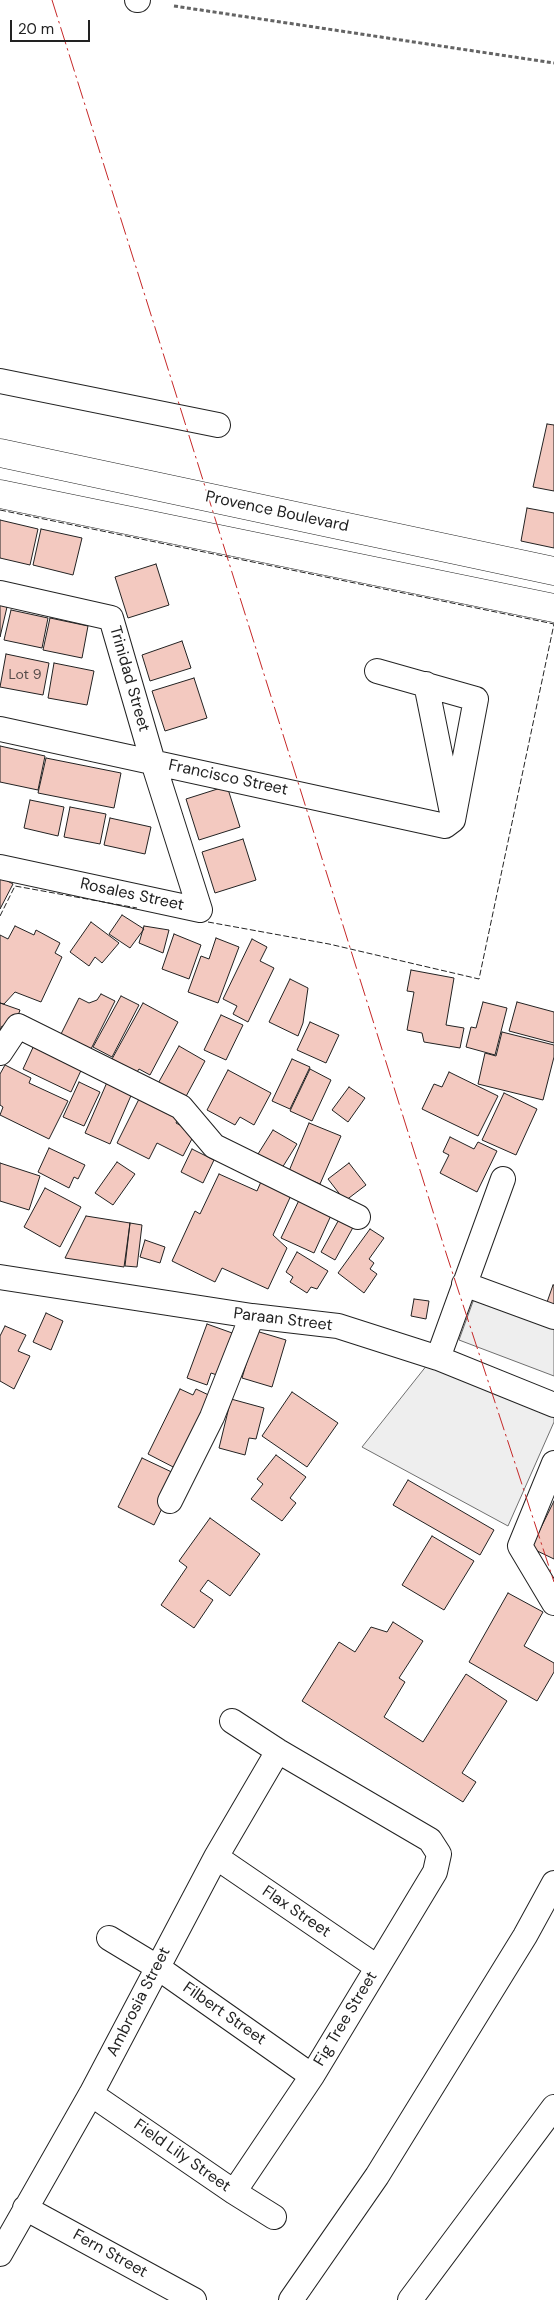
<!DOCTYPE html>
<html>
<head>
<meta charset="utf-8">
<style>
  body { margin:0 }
  #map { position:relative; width:554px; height:2300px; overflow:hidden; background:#fff; font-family:"DM Sans",sans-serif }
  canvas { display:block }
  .scale { position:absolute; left:10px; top:20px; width:80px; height:22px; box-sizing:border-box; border:2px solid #222; border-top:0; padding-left:6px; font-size:15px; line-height:18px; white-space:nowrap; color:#222; -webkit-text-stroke:4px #fff; paint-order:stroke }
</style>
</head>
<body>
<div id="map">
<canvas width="554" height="2300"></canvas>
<div class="scale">20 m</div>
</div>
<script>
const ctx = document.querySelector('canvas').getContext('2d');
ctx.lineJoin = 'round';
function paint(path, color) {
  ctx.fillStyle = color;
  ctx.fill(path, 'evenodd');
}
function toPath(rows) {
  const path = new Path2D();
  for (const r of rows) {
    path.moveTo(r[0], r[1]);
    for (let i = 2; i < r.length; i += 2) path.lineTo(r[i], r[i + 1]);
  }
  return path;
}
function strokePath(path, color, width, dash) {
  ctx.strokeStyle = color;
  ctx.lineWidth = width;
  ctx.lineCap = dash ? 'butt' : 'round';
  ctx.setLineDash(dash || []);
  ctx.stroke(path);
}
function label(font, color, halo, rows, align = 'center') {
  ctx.font = font + ' "DM Sans",sans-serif';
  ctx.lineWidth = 4;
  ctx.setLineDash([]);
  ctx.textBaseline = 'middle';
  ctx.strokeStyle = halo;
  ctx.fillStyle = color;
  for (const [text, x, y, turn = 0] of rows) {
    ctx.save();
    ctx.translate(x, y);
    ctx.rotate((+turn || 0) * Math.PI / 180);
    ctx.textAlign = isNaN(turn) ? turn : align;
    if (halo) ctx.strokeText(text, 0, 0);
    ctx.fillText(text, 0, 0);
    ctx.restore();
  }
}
const green = toPath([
  [475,1296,554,1326,554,1376,459,1340,475,1296],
  [435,1355,554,1405,554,1422,508,1526,362,1447,435,1355]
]);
paint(green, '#eee');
strokePath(green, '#6f6f6f', 1);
const building = toPath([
  [547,424,554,425,554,491,533,487,547,424],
  [527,508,554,513,554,548,521,541,527,508],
  [0,520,38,529,30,565,0,558,0,520],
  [41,529,82,538,73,575,33,565,41,529],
  [156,564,169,605,128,618,115,577,156,564],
  [0,605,7,607,0,637,0,605],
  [11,610,48,618,42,648,4,640,11,610],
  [50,618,88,626,82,658,43,650,50,618],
  [182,641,191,668,150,681,142,655,182,641],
  [6,654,49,663,43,695,0,687,6,654],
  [54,663,94,671,87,705,48,698,54,663],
  [194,678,207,718,165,731,152,691,194,678],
  [0,746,45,756,38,790,0,782,0,746],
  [46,758,121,773,114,808,38,793,46,758],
  [227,786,240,827,199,840,186,799,227,786],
  [30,800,64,807,58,836,24,828,30,800],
  [70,807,106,814,100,844,64,837,70,807],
  [110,818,151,827,145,854,104,845,110,818],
  [243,839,256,880,215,893,202,852,243,839],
  [0,877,13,884,0,909,0,877],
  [122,915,144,929,130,948,109,934,122,915],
  [91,922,119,943,102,963,95,957,89,966,70,952,91,922],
  [15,926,34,935,36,930,60,943,55,953,62,957,41,1002,15,992,4,1004,0,1003,0,935,8,939,15,926],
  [144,926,169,930,163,953,139,943,144,926],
  [174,934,201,945,189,979,162,969,174,934],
  [216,938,239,947,218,1003,188,992,201,956,209,959,216,938],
  [252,939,267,947,260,961,274,968,248,1022,233,1014,237,1006,223,999,252,939],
  [411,970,454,978,446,1025,464,1028,460,1048,424,1042,422,1033,407,1030,414,992,407,991,411,970],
  [290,979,308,988,303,1023,298,1036,269,1022,290,979],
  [101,994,115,1001,90,1051,60,1036,79,998,89,1003,97,1000,101,994],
  [121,996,139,1005,112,1057,93,1047,121,996],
  [483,1002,507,1008,495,1055,466,1047,471,1027,476,1028,483,1002],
  [517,1002,554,1012,554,1043,509,1031,517,1002],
  [0,1003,20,1010,13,1030,2,1026,0,1030,0,1003],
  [143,1003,178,1022,150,1075,139,1069,137,1072,112,1059,143,1003],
  [221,1015,243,1025,226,1060,204,1050,221,1015],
  [310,1022,339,1035,326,1063,297,1050,310,1022],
  [502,1032,554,1045,554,1057,543,1100,478,1084,485,1053,496,1056,502,1032],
  [36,1041,84,1064,71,1092,23,1069,36,1041],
  [179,1046,205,1061,183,1102,156,1087,179,1046],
  [292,1059,310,1067,290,1109,272,1101,292,1059],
  [5,1065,31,1078,29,1083,68,1101,49,1139,0,1115,3,1107,0,1105,0,1074,5,1065],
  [310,1069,331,1080,312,1121,290,1111,310,1069],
  [228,1070,271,1093,254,1125,240,1117,235,1125,207,1110,228,1070],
  [449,1072,498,1096,478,1136,422,1109,434,1084,442,1087,449,1072],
  [108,1080,133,1091,110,1144,85,1133,108,1080],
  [79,1082,100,1092,84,1126,63,1117,79,1082],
  [349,1087,365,1098,348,1122,332,1110,349,1087],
  [142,1093,181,1112,176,1123,195,1133,183,1156,157,1143,149,1159,117,1143,142,1093],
  [504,1093,537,1109,516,1155,482,1140,504,1093],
  [309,1123,341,1136,320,1184,289,1171,309,1123],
  [273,1130,297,1144,282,1168,258,1154,273,1130],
  [450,1137,474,1149,478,1142,497,1151,477,1192,440,1173,449,1155,443,1152,450,1137],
  [49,1148,85,1165,78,1179,74,1177,69,1188,38,1172,49,1148],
  [192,1149,214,1160,203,1183,181,1172,192,1149],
  [117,1162,135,1174,113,1205,95,1193,117,1162],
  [0,1163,40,1176,29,1210,0,1201,0,1163],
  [349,1163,366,1185,345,1201,328,1179,349,1163],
  [219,1174,257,1191,263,1177,293,1191,273,1235,287,1248,268,1289,222,1268,215,1282,172,1261,195,1211,200,1214,219,1174],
  [45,1188,81,1207,60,1247,24,1227,45,1188],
  [301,1196,333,1211,314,1253,281,1238,301,1196],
  [342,1214,356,1222,335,1260,321,1252,342,1214],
  [86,1216,130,1223,124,1267,65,1258,86,1216],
  [130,1223,142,1225,137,1267,125,1266,130,1223],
  [370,1229,384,1238,369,1259,374,1263,370,1269,377,1274,364,1293,338,1273,370,1229],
  [145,1240,165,1247,160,1263,140,1257,145,1240],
  [297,1252,328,1271,317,1289,311,1287,307,1293,290,1282,293,1277,286,1272,297,1252],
  [553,1285,554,1285,554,1312,545,1308,553,1285],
  [414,1299,429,1301,426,1319,411,1316,414,1299],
  [46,1313,63,1321,51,1350,33,1342,46,1313],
  [207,1324,235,1334,220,1376,211,1373,207,1385,187,1378,207,1324],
  [5,1326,26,1335,18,1351,30,1356,14,1389,0,1381,0,1336,5,1326],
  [256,1331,286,1340,272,1387,242,1378,256,1331],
  [180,1389,193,1395,196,1389,215,1398,179,1470,148,1454,180,1389],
  [292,1392,338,1423,307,1467,262,1436,292,1392],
  [231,1399,264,1408,256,1439,249,1438,245,1455,219,1448,231,1399],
  [276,1455,306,1477,290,1498,296,1503,282,1521,251,1499,263,1484,257,1479,276,1455],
  [142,1458,178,1475,154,1525,118,1507,142,1458],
  [408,1480,494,1530,480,1555,393,1505,408,1480],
  [554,1501,554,1559,531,1548,554,1501],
  [210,1518,260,1554,230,1596,208,1580,200,1591,213,1600,194,1628,161,1605,187,1567,179,1561,210,1518],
  [432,1536,474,1561,444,1610,402,1585,432,1536],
  [508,1593,543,1612,524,1646,554,1663,554,1672,537,1701,469,1662,508,1593],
  [393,1622,423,1641,399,1678,405,1682,384,1717,423,1742,466,1674,507,1701,462,1773,476,1782,463,1802,302,1701,339,1642,355,1652,371,1627,387,1632,393,1622]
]);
paint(building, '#f3c9c0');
strokePath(building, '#222', 1);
const street = toPath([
  [137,0,138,0],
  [0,381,218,425],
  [0,593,111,618,153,762,200,910,0,867],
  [426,684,451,808],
  [0,729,445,826,453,820,476,699,377,671],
  [0,1053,18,1026,181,1107,214,1146,358,1217],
  [0,1277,252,1316,338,1326,438,1358,554,1405],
  [464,1284,554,1317],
  [438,1358,503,1179],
  [554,1463,520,1546,554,1603],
  [170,1501,212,1417,252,1316],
  [232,1721,278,1751,430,1840,439,1854,435,1872,312,2076,234,2192],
  [216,1857,377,1967],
  [109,1938,157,1967,312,2076],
  [91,2094,234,2192,274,2217],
  [25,2208,194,2300],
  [0,2254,91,2094,216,1857,278,1751],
  [291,2300,377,2176,525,1936,554,1883],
  [410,2300,554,2107]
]);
const secondary = toPath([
  [0,453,554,571],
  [0,494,554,608]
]);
strokePath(street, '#222', 26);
strokePath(secondary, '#222', 29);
strokePath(toPath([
  [174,6,554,63]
]), '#646464', 3, [4, 2.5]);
strokePath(street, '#fff', 24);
strokePath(secondary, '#fff', 28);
strokePath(toPath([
  [0,510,554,624],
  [0,916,15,886,137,908],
  [208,922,329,944,479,979,554,624]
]), '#222', 1, [6, 2.5]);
strokePath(toPath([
  [52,0,447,1256,554,1582]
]), '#c62828', 1, [18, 4, 2.5, 4]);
label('14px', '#564c4a', null, [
  ["Lot 9",25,675]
]);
label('16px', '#222', '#fff', [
  ["Provence Boulevard",277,512,12],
  ["Trinidad Street",129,679,74],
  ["Francisco Street",228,778,12],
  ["Rosales Street",132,895,12],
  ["Paraan Street",283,1320,7],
  ["Flax Street",296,1912,34],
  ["Ambrosia Street",139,2002,-63],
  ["Filbert Street",224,2014,35],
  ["Fig Tree Street",346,2019,-59],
  ["Field Lily Street",182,2156,35],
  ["Fern Street",110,2254,29]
]);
</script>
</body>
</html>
